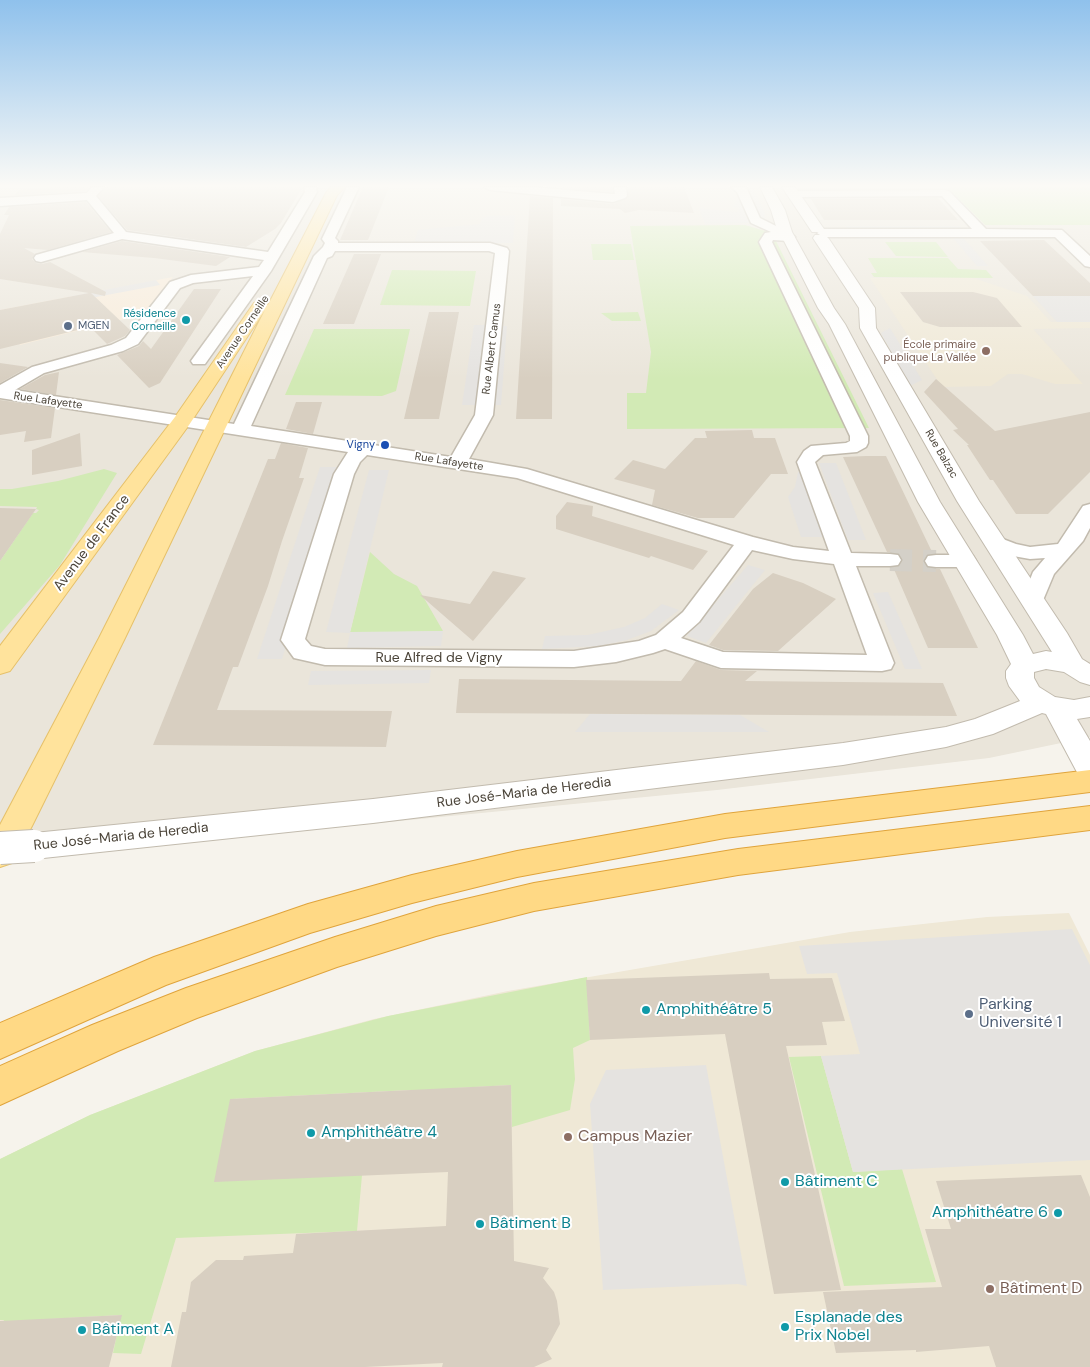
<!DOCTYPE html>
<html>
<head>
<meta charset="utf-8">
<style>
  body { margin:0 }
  canvas { display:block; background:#f6f3ec }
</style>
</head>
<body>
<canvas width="1090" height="1367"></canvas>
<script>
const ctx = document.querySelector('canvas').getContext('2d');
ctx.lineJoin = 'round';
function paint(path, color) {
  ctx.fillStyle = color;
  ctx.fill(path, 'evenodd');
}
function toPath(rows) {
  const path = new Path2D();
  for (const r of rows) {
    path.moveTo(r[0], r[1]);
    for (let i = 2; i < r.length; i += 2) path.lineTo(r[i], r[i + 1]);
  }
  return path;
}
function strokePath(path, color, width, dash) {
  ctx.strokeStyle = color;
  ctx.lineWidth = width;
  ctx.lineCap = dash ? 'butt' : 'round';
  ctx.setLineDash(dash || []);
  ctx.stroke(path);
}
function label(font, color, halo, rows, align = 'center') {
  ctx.font = font + ' "DM Sans",sans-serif';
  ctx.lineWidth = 4;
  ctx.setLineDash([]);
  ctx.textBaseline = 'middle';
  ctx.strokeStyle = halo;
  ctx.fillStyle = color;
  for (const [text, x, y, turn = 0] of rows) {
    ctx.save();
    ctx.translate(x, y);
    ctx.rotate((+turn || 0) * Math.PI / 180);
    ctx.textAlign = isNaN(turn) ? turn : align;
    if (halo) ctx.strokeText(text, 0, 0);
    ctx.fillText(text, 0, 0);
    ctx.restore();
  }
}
paint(toPath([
  [0,187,947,187,985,225,1090,225,1090,737,989,758,717,790,0,860]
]), '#eae5da');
paint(toPath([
  [173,277,145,314,20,345,0,320,0,310]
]), '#f7ead8');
paint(toPath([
  [870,278,973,278,1027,296,1051,322,1090,322,1090,328,1033,329,1083,384,1055,384,1022,374,1008,374,991,386,942,387],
  [913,292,973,292,991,297,1000,307,1007,309,940,327,923,322,912,308,905,297],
  [1069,913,1090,955,1090,1367,0,1367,0,1159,90,1115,255,1051,374,1019,508,991,850,932,987,917]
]), '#efe8d6');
paint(toPath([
  [947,187,1090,187,1090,225,985,225],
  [745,225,772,233,869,428,627,429,627,393,646,393,651,352,630,226],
  [885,242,936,242,948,257,896,256],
  [591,244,631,244,634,260,593,260],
  [868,258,948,258,958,269,986,270,993,278,874,277,871,273,877,273],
  [392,270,476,271,470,306,380,305],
  [638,312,641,321,612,321,601,313],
  [314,329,410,329,396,391,382,396,285,395],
  [104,469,117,473,60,565,0,634,0,561,33,513,36,513,39,510,36,509,37,507,0,506,0,489,12,489,58,481],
  [370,552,394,574,417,586,443,631,350,633],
  [587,977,590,1040,573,1048,575,1079,570,1110,512,1127,511,1085,456,1088,448,1105,410,1090,231,1099,362,1175,357,1231,176,1238,141,1354,113,1353,121,1315,49,1319,43,1342,0,1343,0,1332,4,1320,0,1320,0,1159,90,1115,255,1051,388,1016],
  [821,1056,853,1172,902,1169,936,1282,844,1286,789,1057]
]), '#d2eab5');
paint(toPath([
  [733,187,752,187,765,213,764,219,747,223,705,224,699,208,737,212,739,208,733,207,739,195],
  [515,215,513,243,414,243,418,230,480,224,482,219,488,216],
  [846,226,960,226,964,231,963,237,966,241,988,266,977,266,947,231,930,232,937,239,855,239],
  [156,280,160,285,75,301,72,296],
  [1033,296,1090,296,1090,322,1057,322],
  [474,325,488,325,477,405,462,405],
  [500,326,507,326,501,405,493,405],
  [890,328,922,380,910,386,881,333],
  [819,463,836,463,866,540,848,540],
  [320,467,340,467,282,659,257,659],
  [369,470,389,470,350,632,443,631,441,646,347,648,350,633,326,632],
  [804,471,827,537,801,537,788,497,795,487,798,472],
  [748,565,765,570,706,643,687,636],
  [888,592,922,669,905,669,873,593],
  [662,604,679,610,651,631,627,640,598,646,542,649,545,636,588,635,624,627,645,618],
  [431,670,429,683,308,685,311,671],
  [590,714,740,715,769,732,575,732],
  [1072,929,1090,965,1090,1160,853,1172,821,1056,860,1054,837,973,807,974,799,946],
  [706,1065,747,1286,738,1284,603,1290,590,1104,606,1070]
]), '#e5e3e0');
paint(toPath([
  [53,187,89,187,86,191,15,195,19,190],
  [106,187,302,187,302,188,281,223,275,229,246,247,127,230,98,196],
  [363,187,389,187,368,240,340,240],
  [562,187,612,187,613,192,562,188],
  [628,187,684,187,694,213,639,210,625,213,620,209,561,206,561,199,614,204,628,197],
  [530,196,553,198,552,419,516,419],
  [938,198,958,220,824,220,811,199],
  [86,202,111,232,48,250,24,248,35,254,32,259,36,263,42,264,50,262,106,292,105,296,91,293,130,330,125,336,107,344,90,327,0,349,0,310,89,293,0,279,0,234,9,215,4,215,9,207],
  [1044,240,1090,283,1090,296,1033,296,980,241],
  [122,241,230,257,216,266,154,258,82,252],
  [354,254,381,254,354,324,323,324],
  [194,289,221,289,160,383,149,388,117,355,139,346,143,341,151,349],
  [900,292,973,292,997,298,1022,327,940,327,923,322],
  [429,312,459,312,439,419,404,419],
  [0,363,28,367,0,383],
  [59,372,56,395,20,389,45,375],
  [936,379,995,431,1090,412,1090,472,1048,514,1016,514,993,480,990,480,967,445,969,445,953,430,958,429,924,392],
  [0,400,55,408,51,438,24,442,26,431,0,435],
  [296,402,322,402,313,434,286,429],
  [752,430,754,438,775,438,788,474,771,474,734,518,698,518,652,505,655,490,614,479,633,460,665,469,695,438,707,438,705,431],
  [80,433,82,466,32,475,32,450],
  [281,443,308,448,299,478,304,478,282,541,268,586,238,667,233,667,217,710,392,711,386,747,153,745,268,459,275,459],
  [866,456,886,456,933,554,926,555,923,562,928,568,940,569,978,648,928,648,893,567,900,566,903,559,898,553,887,552,843,457],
  [567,502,593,506,592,516,708,551,693,570,651,556,649,558,556,529,556,516],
  [0,508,36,509,0,561],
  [493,571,526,578,473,641,420,595,470,604],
  [773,573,803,583,836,599,778,651,723,650,709,645,753,589],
  [696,661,721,670,757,671,745,681,943,683,957,716,456,713,459,679,681,681],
  [769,973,770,979,832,978,845,1021,822,1022,827,1045,786,1046,841,1290,774,1294,725,1034,590,1040,586,980],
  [511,1085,514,1261,549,1268,543,1278,554,1292,557,1301,560,1324,546,1350,552,1359,534,1367,442,1367,443,1363,365,1367,171,1367,182,1312,186,1312,191,1282,216,1260,243,1260,244,1256,293,1253,296,1234,446,1226,448,1172,214,1182,230,1099],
  [1081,1175,1090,1197,1090,1367,996,1367,989,1346,916,1352,916,1350,836,1353,823,1292,942,1287,925,1229,951,1229,936,1181],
  [122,1315,109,1367,0,1367,0,1321]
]), '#d8cfc1');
strokePath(toPath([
  [890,560,936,561]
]), '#d4d0c8', 22, [22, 11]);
const minor = toPath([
  [92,187,104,187,96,196,126,232,268,252,305,192,304,187,316,187,317,192,271,271,205,364,193,364,191,361,253,276,193,283,180,288,138,344,123,351,44,373,15,390,234,424,314,256,323,247,325,243,322,239,347,187,359,187,335,238,338,241,338,243,490,243,507,248,509,251,493,415,469,459,527,469,753,537,793,547,829,551,797,462,804,451,811,446,846,443,850,441,850,436,759,242,765,233,771,232,751,223,737,192,731,187,746,187,760,218,776,226,789,228,791,231,790,233,795,237,789,241,773,240,772,242,868,436,868,443,866,447,857,452,823,455,815,462,851,553,890,554,898,555,901,560,898,565,890,566,856,566,894,663,891,669,882,671,721,668,665,649,653,653,616,662,574,667,325,665,294,658,281,640,334,474,348,452,0,398,0,385,32,367,111,345,126,338,170,282,191,275,259,267,264,260,122,239,41,262,36,261,34,258,36,255,114,233,87,200,0,206,0,198,87,193,92,187],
  [335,251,489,251,495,253,475,415,451,457,251,426,327,258,332,256,335,251],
  [367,455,517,478,734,545,683,612,656,635,639,641,574,651,325,649,311,646,305,639,354,474,360,462,367,455],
  [752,550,793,559,834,564,867,655,723,652,681,638,699,622,752,550],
  [484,187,532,187,613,194,615,194,614,187,626,187,627,196,625,198,613,202,490,190,484,187],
  [945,190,949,191,986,229,1062,230,1090,256,1090,267,1085,266,1055,237,823,237,817,233,823,229,972,229,942,196,793,197,787,194,793,191,945,190],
  [1090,504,1090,528,1083,541,1054,574,1041,605,1033,607,1025,605,1022,600,1033,572,1045,558,1030,559,1002,554,988,546,984,542,988,538,995,536,1016,544,1030,547,1058,544,1083,506,1090,504],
  [936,555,965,555,973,556,976,561,973,566,965,567,936,567,928,566,925,561,928,556,936,555]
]);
const tertiary = toPath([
  [760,187,772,187,785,210,792,232,834,308,845,324,940,502,1023,635,1033,654,1046,651,1052,652,957,501,860,328,859,308,813,238,815,235,825,235,829,239,875,308,876,328,979,501,1067,633,1082,659,1090,664,1090,685,1080,682,1064,672,1046,669,1034,672,1034,678,1039,687,1055,697,1074,700,1090,697,1090,717,1077,719,1090,741,1090,779,1079,776,1046,714,1042,713,993,734,946,747,843,765,373,823,34,859,23,855,18,846,23,837,34,833,373,799,843,743,946,727,975,719,1020,701,1009,686,1006,678,1006,671,1011,664,997,635,918,502,829,324,818,308,783,239,778,233,771,210,760,187],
  [782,187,795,187,824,229,822,232,812,232,782,187]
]);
const primary = toPath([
  [331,187,345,187,337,195,125,638,32,826,12,863,0,867,0,825,99,638,265,310,189,425,10,671,0,674,0,646,175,417,254,303,260,301,266,303,268,305,326,193,331,187]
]);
const trunk = toPath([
  [1090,770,1090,792,725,838,517,877,412,903,310,933,166,985,0,1059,0,1023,154,957,308,904,412,875,517,851,725,814,1090,770],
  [1090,806,1090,830,738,875,534,911,436,936,337,967,197,1018,118,1051,0,1105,0,1066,92,1025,186,988,335,937,436,906,534,883,738,849,1090,806]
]);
strokePath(minor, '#c2bbae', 3);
strokePath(tertiary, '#c2bbae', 2);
strokePath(primary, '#e6c16a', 2);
strokePath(trunk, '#e0a43c', 2);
paint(minor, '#fff');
paint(tertiary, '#fff');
paint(primary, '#ffe39c');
paint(trunk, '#ffd985');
const tertiaryBridge = toPath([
  [0,848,34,846]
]);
strokePath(tertiaryBridge, '#c2bbae', 34, []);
strokePath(tertiaryBridge, '#fff', 32);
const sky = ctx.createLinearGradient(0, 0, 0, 379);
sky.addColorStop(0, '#8fc1ec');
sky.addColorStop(0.49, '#fbfaf6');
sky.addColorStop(1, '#fbfaf600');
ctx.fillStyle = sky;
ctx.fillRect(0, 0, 1090, 379);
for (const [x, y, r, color] of [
  [186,320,5,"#0f9aa8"],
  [68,326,5,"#5c6f8a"],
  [986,351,5,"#8d6e63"],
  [385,445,5,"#1a4fb4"],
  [646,1010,5,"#0f9aa8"],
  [969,1014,5,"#5c6f8a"],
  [311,1133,5,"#0f9aa8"],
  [568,1137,5,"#8d6e63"],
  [785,1182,5,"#0f9aa8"],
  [1058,1213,5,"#0f9aa8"],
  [480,1224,5,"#0f9aa8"],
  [990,1289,5,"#8d6e63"],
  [785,1327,5,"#0f9aa8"],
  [82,1330,5,"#0f9aa8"]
]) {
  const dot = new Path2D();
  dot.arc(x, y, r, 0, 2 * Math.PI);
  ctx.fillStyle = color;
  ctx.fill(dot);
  strokePath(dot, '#fff', 2);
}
label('11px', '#0d838f', '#fff', [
  ["Résidence",176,314],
  ["Corneille",176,327]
], 'right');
label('11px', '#4e5e75', '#fff', [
  ["MGEN",78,326]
], 'left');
label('11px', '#4b4439', '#fff', [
  ["Avenue Corneille",243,332,-56],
  ["Rue Albert Camus",492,349,-83],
  ["Rue Lafayette",48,401,8],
  ["Rue Balzac",941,454,60],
  ["Rue Lafayette",449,462,9]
]);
label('11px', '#785e54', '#fff', [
  ["École primaire",976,345],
  ["publique La Vallée",976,358]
], 'right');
label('11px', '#164399', '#fff', [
  ["Vigny",375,445]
], 'right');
label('14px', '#4b4439', '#fff', [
  ["Avenue de France",92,543,-53],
  ["Rue Alfred de Vigny",439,658],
  ["Rue José-Maria de Heredia",524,793,-7],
  ["Rue José-Maria de Heredia",121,837,-6]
]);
label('16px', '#4e5e75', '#fff', [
  ["Parking",979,1005],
  ["Université 1",979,1023]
], 'left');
label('16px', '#0d838f', '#fff', [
  ["Amphithéâtre 5",656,1010],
  ["Amphithéâtre 4",321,1133],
  ["Bâtiment C",795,1182],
  ["Amphithéatre 6",1048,1213,"right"],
  ["Bâtiment B",490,1224],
  ["Esplanade des",795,1318],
  ["Prix Nobel",795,1336],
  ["Bâtiment A",92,1330]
], 'left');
label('16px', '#785e54', '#fff', [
  ["Campus Mazier",578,1137],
  ["Bâtiment D",1000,1289]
], 'left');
</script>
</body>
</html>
